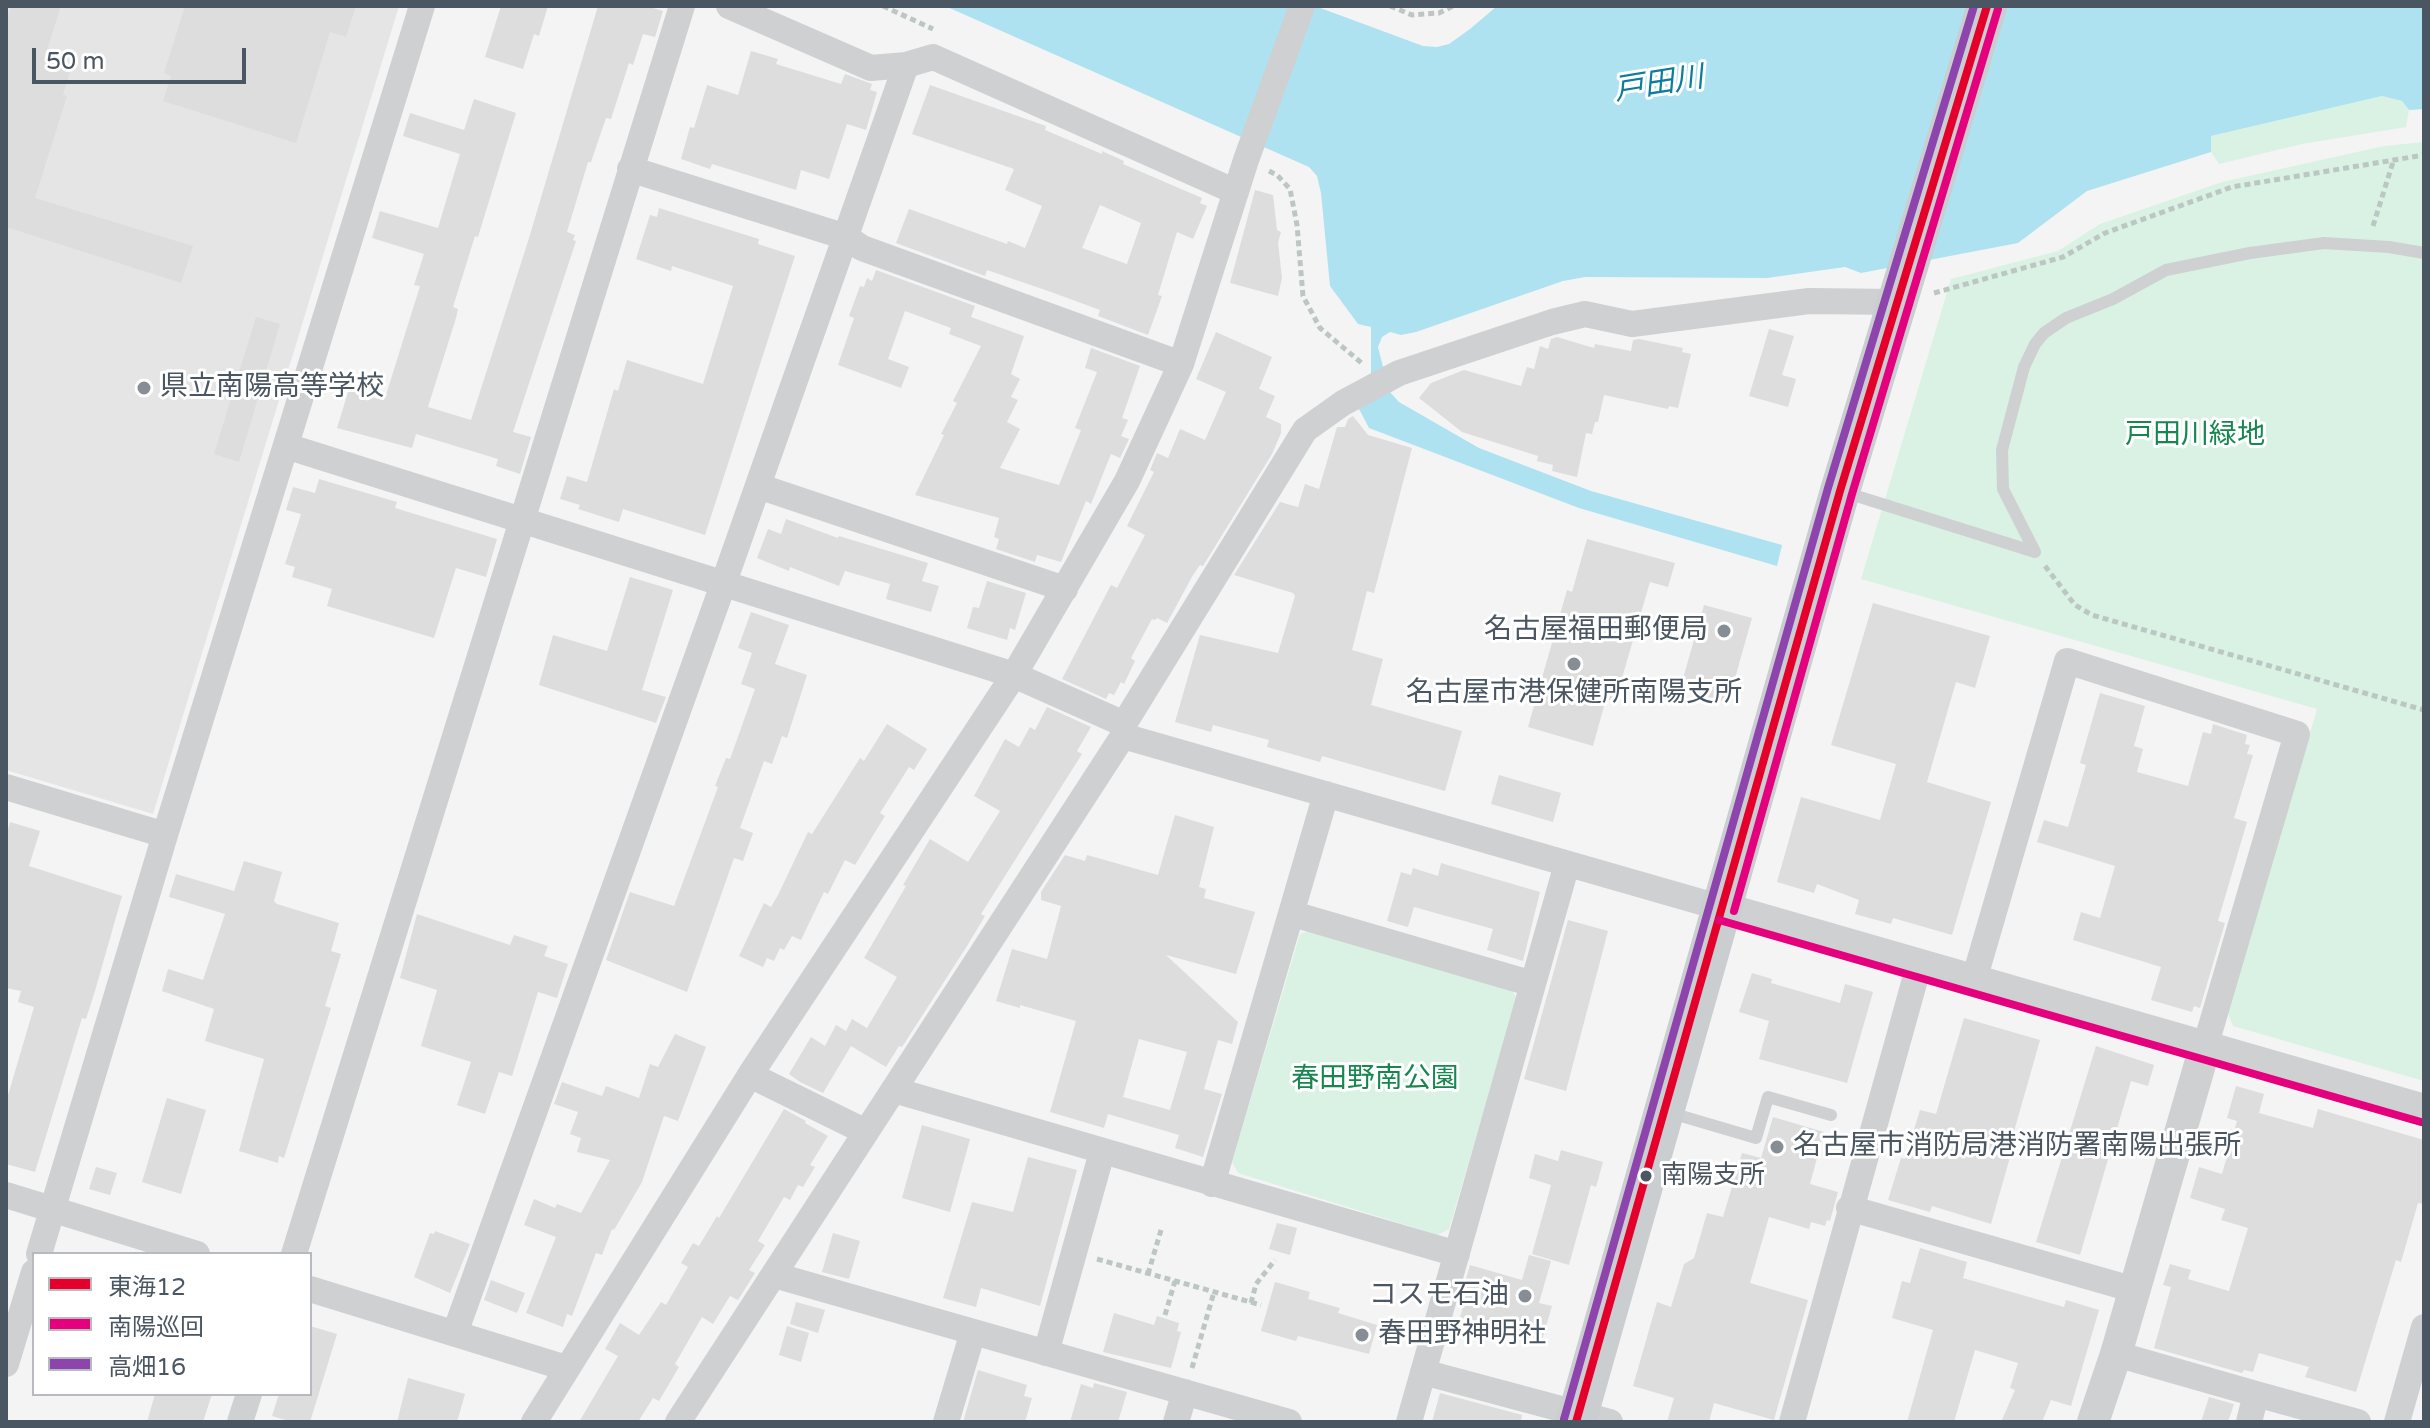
<!DOCTYPE html>
<html>
<head>
<meta charset="utf-8">
<style>
  body { margin:0 }
  #map { position:relative; width:2430px; height:1428px; overflow:hidden; background:#f4f4f4; font-family:"Varela Round","Noto Sans JP",sans-serif }
  canvas { display:block }
  .frame { position:absolute; inset:0; border:8px solid #4a5661; pointer-events:none }
  .legend { position:absolute; left:32px; top:1252px; width:280px; height:144px; box-sizing:border-box; background:#fff; border:2px solid #b7bbc0; margin:0; padding:10px 14px; list-style:none; font-size:24px; color:#4a5661 }
  .legend li { display:flex; align-items:center; gap:16px; height:40px }
  .legend b { width:40px; border:2px solid #b7bbc0 }
  .scale { position:absolute; left:32px; top:48px; width:214px; height:36px; box-sizing:border-box; border:4px solid #4a5661; border-top:0; padding-left:10px; font-size:24px; line-height:28px; white-space:nowrap; color:#4a5661; -webkit-text-stroke:6px #fff; paint-order:stroke }
</style>
</head>
<body>
<div id="map">
<canvas width="2430" height="1428"></canvas>
<div class="frame"></div>
<ul class="legend">
<li><b style="height:10px;background:#e4002b"></b>東海12</li>
<li><b style="height:10px;background:#e5007d"></b>南陽巡回</li>
<li><b style="height:10px;background:#8e44ad"></b>高畑16</li>
</ul>
<div class="scale">50 m</div>
</div>
<script>
const ctx = document.querySelector('canvas').getContext('2d');
ctx.lineJoin = 'round';
function paint(path, color) {
  ctx.fillStyle = color;
  ctx.fill(path, 'evenodd');
}
function toPath(rows) {
  const path = new Path2D();
  for (const r of rows) {
    path.moveTo(r[0], r[1]);
    for (let i = 2; i < r.length; i += 2) path.lineTo(r[i], r[i + 1]);
  }
  return path;
}
function strokePath(path, color, width, dash) {
  ctx.strokeStyle = color;
  ctx.lineWidth = width;
  ctx.lineCap = dash ? 'butt' : 'round';
  ctx.setLineDash(dash || []);
  ctx.stroke(path);
}
function label(font, color, halo, rows, align = 'center') {
  ctx.font = font + ' "Varela Round","Noto Sans JP",sans-serif';
  ctx.lineWidth = 6;
  ctx.setLineDash([]);
  ctx.textBaseline = 'middle';
  ctx.strokeStyle = halo;
  ctx.fillStyle = color;
  for (const [text, x, y, turn = 0] of rows) {
    ctx.save();
    ctx.translate(x, y);
    ctx.rotate((+turn || 0) * Math.PI / 180);
    ctx.textAlign = isNaN(turn) ? turn : align;
    if (halo) ctx.strokeText(text, 0, 0);
    ctx.fillText(text, 0, 0);
    ctx.restore();
  }
}
paint(toPath([
  [6,6,399,6,153,814,6,770]
]), '#e6e5e6');
paint(toPath([
  [2382,96,2402,101,2409,110,2406,127,2302,144,2219,164,2211,152,2211,136],
  [2424,142,2424,1081,2233,1026,2228,1014,2317,709,1861,579,1951,279,2058,251,2100,224,2222,182,2384,146],
  [1311,930,1509,986,1517,998,1449,1229,1438,1235,1238,1173,1232,1162,1300,934]
]), '#d9f2e3');
paint(toPath([
  [945,6,1315,6,1423,46,1437,47,1449,44,1470,29,1497,6,2424,6,2424,109,2409,110,2402,101,2382,96,2211,136,2211,152,2087,191,2018,243,1861,273,1845,267,1767,278,1585,277,1563,281,1416,332,1401,335,1390,332,1382,337,1378,347,1389,391,1399,402,1479,448,1591,491,1782,545,1777,566,1579,508,1369,428,1359,409,1371,401,1371,327,1358,324,1330,286,1321,193,1317,176,1309,167]
]), '#aee2f0');
paint(toPath([
  [11,6,61,6,45,56,72,65,63,95,67,96,35,198,193,246,181,283,6,227,6,22],
  [185,6,356,6,346,37,330,32,296,143,163,101,171,76,164,73],
  [501,6,548,6,539,36,534,34,523,69,485,57],
  [598,6,646,6,663,11,655,37,643,34,633,65,629,63,611,119,606,118,591,162,588,162,567,232,575,235,573,240,576,241,513,432,531,437,520,474,496,466,498,459,416,434,412,448,337,428,349,389,378,399,379,393,386,395,420,286,414,285,424,254,372,238,380,211,438,228,460,154,403,136,410,113,464,130,474,99,516,113,478,237,475,236,453,307,458,309,456,318,428,407,471,420,529,238],
  [751,51,778,59,776,64,841,84,845,74,872,84,870,90,877,92,866,130,847,124,829,179,801,170,796,190,712,164,710,169,681,159,690,127,694,128,707,85,738,95],
  [930,85,1046,126,1045,130,1102,154,1102,151,1124,161,1123,164,1202,198,1200,203,1207,206,1193,239,1177,232,1158,295,1162,296,1148,335,1098,316,1100,310,1051,292,987,270,985,276,896,243,909,209,1007,244,1008,241,1025,248,1042,206,1005,190,1014,169,912,134],
  [1100,205,1141,223,1127,264,1082,248],
  [1255,190,1273,195,1277,230,1281,232,1278,243,1282,278,1278,296,1230,283],
  [659,208,759,239,758,244,795,256,705,535,623,509,619,522,578,509,580,505,560,499,567,476,587,482,614,389,618,391,627,360,703,384,733,286,672,266,671,271,636,259,650,215,657,217],
  [876,270,975,306,971,317,1024,336,1011,374,1020,379,1011,397,1018,400,1007,422,1020,429,1000,468,1059,485,1081,430,1075,428,1097,372,1085,368,1091,348,1140,366,1122,418,1128,420,1121,436,1129,439,1120,458,1111,454,1091,504,1086,501,1061,562,1037,555,1035,562,996,549,999,539,994,537,999,518,915,495,944,435,941,434,957,403,953,401,981,346,949,334,951,328,905,311,888,359,909,367,901,388,838,365,854,318,849,316,860,286,864,287,867,278,872,281],
  [256,317,280,324,239,462,214,454],
  [1769,329,1794,336,1782,375,1796,379,1788,407,1749,396],
  [1216,332,1272,357,1259,389,1275,396,1266,417,1281,424,1281,433,1272,454,1203,566,1200,565,1193,575,1167,623,1157,618,1155,620,1152,619,1131,658,1135,661,1124,684,1121,682,1114,695,1109,693,1106,699,1062,679,1111,585,1117,588,1145,535,1127,526,1154,472,1150,470,1157,453,1168,458,1180,429,1205,440,1226,392,1196,379],
  [1557,337,1594,348,1595,344,1631,351,1633,340,1639,339,1683,348,1682,352,1691,354,1678,408,1669,406,1668,409,1604,395,1598,422,1595,422,1592,434,1586,433,1577,477,1552,471,1553,465,1537,461,1538,456,1462,432,1419,398,1431,383,1464,370,1521,386,1527,367,1534,369,1540,346,1548,349,1551,339],
  [1353,416,1368,435,1412,448,1374,593,1367,591,1352,650,1383,659,1371,705,1462,731,1445,791,1322,756,1320,762,1267,747,1269,740,1213,725,1211,732,1175,722,1200,635,1278,653,1295,596,1293,593,1234,575,1280,502,1298,507,1305,484,1319,489,1337,427,1345,427,1348,419],
  [319,479,397,502,395,508,497,539,486,577,456,568,434,638,327,606,332,589,292,577,295,567,285,564,301,514,286,510,293,487,315,493],
  [786,519,838,538,839,536,928,563,922,581,939,586,931,612,886,599,890,584,845,571,839,586,790,567,789,571,757,558,768,529,781,534],
  [1587,539,1675,563,1668,587,1650,582,1615,702,1606,699,1593,746,1528,727,1567,590,1572,592],
  [630,577,673,590,642,690,666,697,656,723,539,685,553,635,607,651],
  [987,581,1026,593,1015,630,1010,628,1007,640,967,628,973,607,979,608],
  [1873,603,1990,636,1975,688,1956,682,1927,782,1991,802,1952,935,1893,918,1891,924,1855,914,1859,900,1817,884,1814,893,1777,882,1801,797,1880,820,1896,764,1831,745],
  [1704,605,1752,618,1728,703,1680,689],
  [751,612,789,625,775,664,807,675,787,738,782,736,772,764,764,761,740,828,753,833,743,861,734,858,687,992,606,960,630,892,674,906,718,787,715,786,726,758,730,759,755,689,741,684,752,653,738,648],
  [2100,693,2145,706,2134,746,2143,749,2137,772,2188,786,2203,732,2211,734,2213,724,2247,735,2245,744,2250,745,2247,754,2253,755,2234,818,2247,822,2218,921,2225,923,2200,1008,2194,1006,2192,1012,2151,1000,2161,967,2073,940,2081,912,2100,918,2115,866,2037,842,2044,820,2068,827,2086,765,2080,763],
  [1047,707,1091,727,1077,751,1082,754,981,914,985,916,967,946,902,1047,899,1046,886,1067,851,1046,823,1093,800,1082,789,1074,811,1037,825,1046,836,1025,846,1031,852,1019,867,1028,897,977,864,958,906,886,903,885,930,839,968,862,1000,811,974,796,1005,739,1019,747,1030,727,1035,730],
  [887,724,927,749,914,770,909,767,880,813,885,816,855,865,845,860,828,894,824,892,801,940,792,936,784,950,780,948,774,961,767,958,763,967,739,956,764,903,771,907,778,895,808,832,812,834,860,758,864,761],
  [1499,775,1561,793,1553,822,1491,804],
  [1175,815,1214,827,1199,887,1206,889,1204,898,1255,912,1236,974,1166,955,1238,1022,1232,1044,1218,1040,1204,1089,1222,1094,1203,1157,1175,1148,1179,1135,1108,1114,1104,1128,1050,1112,1076,1021,1020,1005,1020,1008,996,1001,1012,949,1047,959,1061,906,1041,900,1041,892,1065,855,1085,861,1087,855,1158,875],
  [1139,1039,1187,1052,1170,1110,1123,1097],
  [10,822,40,831,29,866,122,896,95,991,86,1019,82,1018,35,1172,6,1164,6,1102,34,1007,18,1002,21,991,6,988,6,837],
  [244,861,282,872,274,901,277,904,339,923,331,951,341,954,325,1006,331,1008,284,1158,279,1156,278,1163,239,1151,264,1059,205,1041,214,1009,162,991,168,969,203,980,225,914,169,897,176,874,234,891],
  [1441,863,1540,892,1523,961,1487,950,1493,929,1414,907,1408,927,1387,921,1401,872,1411,875,1413,868,1438,876],
  [417,914,510,945,514,935,548,946,544,956,568,964,557,998,538,992,512,1076,499,1072,485,1114,457,1105,471,1062,421,1046,437,990,400,978],
  [1568,920,1608,931,1566,1091,1524,1079],
  [1752,973,1772,979,1771,983,1840,1003,1845,984,1873,992,1847,1083,1759,1059,1769,1021,1739,1012],
  [1964,1018,2040,1040,2013,1135,2016,1136,1991,1224,1932,1206,1930,1212,1888,1200,1901,1158,1905,1159,1920,1110,1936,1114],
  [675,1034,706,1047,678,1121,664,1116,642,1182,614,1230,612,1229,602,1255,596,1253,572,1316,567,1314,563,1327,526,1313,556,1237,524,1225,534,1199,555,1208,557,1204,581,1213,610,1160,577,1152,581,1138,570,1134,578,1112,554,1104,562,1082,602,1096,606,1086,639,1098,650,1064,658,1067],
  [2096,1046,2154,1065,2148,1086,2131,1081,2080,1255,2036,1242],
  [2236,1086,2264,1094,2259,1113,2313,1128,2318,1109,2424,1140,2424,1204,2418,1203,2401,1262,2396,1260,2356,1392,2305,1377,2309,1367,2259,1353,2253,1372,2244,1370,2242,1373,2154,1348,2171,1287,2163,1285,2170,1264,2191,1270,2188,1279,2229,1291,2248,1228,2221,1220,2225,1209,2190,1198,2199,1167,2222,1174,2237,1121,2227,1118],
  [167,1098,206,1110,181,1194,142,1182],
  [784,1109,806,1121,805,1123,828,1136,810,1165,815,1167,803,1187,798,1185,790,1200,784,1197,758,1241,765,1245,749,1270,755,1273,738,1300,730,1296,713,1324,702,1317,675,1364,679,1367,659,1401,653,1398,638,1422,579,1422,618,1356,605,1349,620,1323,639,1335,661,1302,666,1305,688,1267,681,1263,693,1243,699,1246,717,1216,719,1218],
  [1773,1117,1824,1132,1810,1184,1838,1192,1830,1221,1827,1220,1825,1226,1811,1222,1809,1229,1769,1217,1750,1283,1808,1300,1774,1420,1714,1403,1709,1422,1667,1422,1674,1398,1633,1386,1657,1302,1671,1307,1684,1264,1694,1258,1707,1213,1723,1217,1742,1153,1761,1158],
  [922,1125,970,1139,950,1212,902,1198],
  [1561,1150,1603,1162,1596,1187,1591,1185,1569,1265,1532,1254,1551,1185,1529,1178,1535,1154,1558,1161],
  [1028,1157,1077,1170,1040,1306,981,1288,976,1307,943,1298,972,1202,1013,1212],
  [96,1167,117,1173,110,1195,89,1189],
  [1277,1223,1297,1228,1290,1255,1269,1249],
  [435,1231,470,1244,450,1293,414,1277,430,1233,434,1234],
  [833,1233,860,1241,849,1279,822,1272],
  [1920,1248,1967,1262,1963,1278,2064,1307,2066,1300,2099,1310,2071,1406,2051,1400,2042,1422,2001,1422,2015,1390,2010,1388,2018,1363,1975,1350,1954,1422,1907,1422,1933,1330,1892,1318,1902,1281,1910,1283],
  [1529,1255,1551,1261,1539,1303,1552,1306,1542,1340,1460,1317,1464,1304,1459,1303,1470,1265,1522,1280],
  [491,1280,525,1293,517,1313,484,1300],
  [1275,1282,1310,1292,1308,1299,1340,1308,1338,1313,1377,1325,1369,1354,1298,1336,1296,1341,1261,1331],
  [796,1302,825,1310,818,1333,790,1324],
  [1114,1313,1154,1325,1157,1316,1179,1323,1177,1331,1181,1332,1171,1368,1103,1352],
  [310,1326,337,1334,310,1422,292,1422,272,1416,279,1394,310,1394],
  [787,1326,809,1333,801,1362,779,1355],
  [978,1370,1027,1385,1024,1396,1032,1398,1025,1422,963,1422],
  [408,1378,465,1394,457,1422,397,1422],
  [1094,1383,1127,1392,1118,1422,1070,1422,1081,1384,1093,1388],
  [1440,1393,1522,1415,1521,1422,1432,1422],
  [155,1394,212,1394,203,1422,147,1422],
  [2209,1397,2234,1404,2228,1422,2201,1422]
]), '#ddddde');
strokePath(toPath([
  [883,6,933,29],
  [1390,6,1412,15,1439,13,1453,6],
  [1269,171,1277,175,1290,189,1297,225,1303,296,1320,328,1364,365],
  [2373,226,2394,159],
  [1934,293,2063,257,2105,233,2232,187,2424,155],
  [2045,566,2075,605,2092,615,2424,710],
  [1097,1259,1261,1305],
  [1148,1274,1161,1230],
  [1251,1303,1256,1284,1275,1260],
  [1165,1315,1175,1281],
  [1192,1368,1214,1292]
]), '#bcc7c4', 5, [6, 4]);
strokePath(toPath([
  [1847,493,2035,552,2003,489,2002,450,2024,367,2035,344,2044,333,2066,318,2113,299,2166,270,2250,253,2324,243,2389,247,2424,253],
  [1671,1113,1756,1138,1768,1097,1831,1115]
]), '#ced0d2', 12);
strokePath(toPath([
  [729,6,871,68,906,65,933,57,1236,192],
  [630,169,846,237,862,248,1181,364],
  [286,446,1014,675,1124,724,1123,736,678,1422],
  [758,486,1065,589],
  [1124,724,1305,430,1343,403,1399,373,1552,322,1585,314,1632,324,1809,301,1898,302],
  [1123,736,1722,908],
  [6,787,165,835,422,6],
  [1293,914,1533,984],
  [1974,980,2067,661,2297,734,2205,1047],
  [750,1075,866,1132],
  [894,1090,1457,1254],
  [1212,1184,1326,794],
  [6,1195,197,1254],
  [1849,1208,2135,1290],
  [39,1254,165,835],
  [294,1254,682,6],
  [774,1275,1289,1422],
  [310,1289,566,1368],
  [455,1333,724,582,906,65],
  [1046,1353,1102,1152],
  [2116,1354,2256,1394],
  [6,1364,34,1272],
  [1423,1372,1610,1422],
  [240,1422,249,1394],
  [534,1422,750,1075,1014,675,1127,481,1181,364,1246,160,1302,6],
  [946,1422,973,1332],
  [1176,1422,1185,1392],
  [1409,1422,1567,864],
  [1792,1422,1919,965],
  [2249,1422,2256,1394,2358,1422],
  [2397,1422,2424,1327]
]), '#ced0d2', 26);
strokePath(toPath([
  [1722,908,2424,1110],
  [2093,1422,2116,1354,2205,1047]
]), '#ced0d2', 32);
strokePath(toPath([
  [1576,1422,1840,491,1987,6]
]), '#caced1', 40);
strokePath(toPath([
  [1576,1422,1840,491,1987,6]
]), '#e4002b', 8);
strokePath(toPath([
  [1734,911,1852,494,1998,9],
  [1719,920,2421,1122]
]), '#e5007d', 8);
strokePath(toPath([
  [1564,1419,1828,488,1974,6]
]), '#8e44ad', 8);
for (const [x, y, r, color] of [
  [144,388,8,"#868d94"],
  [1724,631,8,"#868d94"],
  [1574,664,8,"#868d94"],
  [1777,1147,8,"#868d94"],
  [1646,1176,7,"#4a5661"],
  [1525,1296,8,"#868d94"],
  [1362,1335,8,"#868d94"]
]) {
  const dot = new Path2D();
  dot.arc(x, y, r, 0, 2 * Math.PI);
  ctx.fillStyle = color;
  ctx.fill(dot);
  strokePath(dot, '#fff', 3);
}
label('26px', '#4a5661', '#fff', [
  ["南陽支所",1661,1176]
], 'left');
label('28px', '#4a5661', '#fff', [
  ["県立南陽高等学校",160,388],
  ["名古屋福田郵便局",1708,631,"right"],
  ["名古屋市港保健所南陽支所",1574,694,"center"],
  ["名古屋市消防局港消防署南陽出張所",1793,1147],
  ["コスモ石油",1509,1296,"right"],
  ["春田野神明社",1378,1335]
], 'left');
label('28px', '#17864f', '#fff', [
  ["戸田川緑地",2195,436],
  ["春田野南公園",1375,1080]
]);
label('italic 30px', '#0c7c9b', '#fff', [
  ["戸田川",1659,85,-9]
]);
</script>
</body>
</html>
